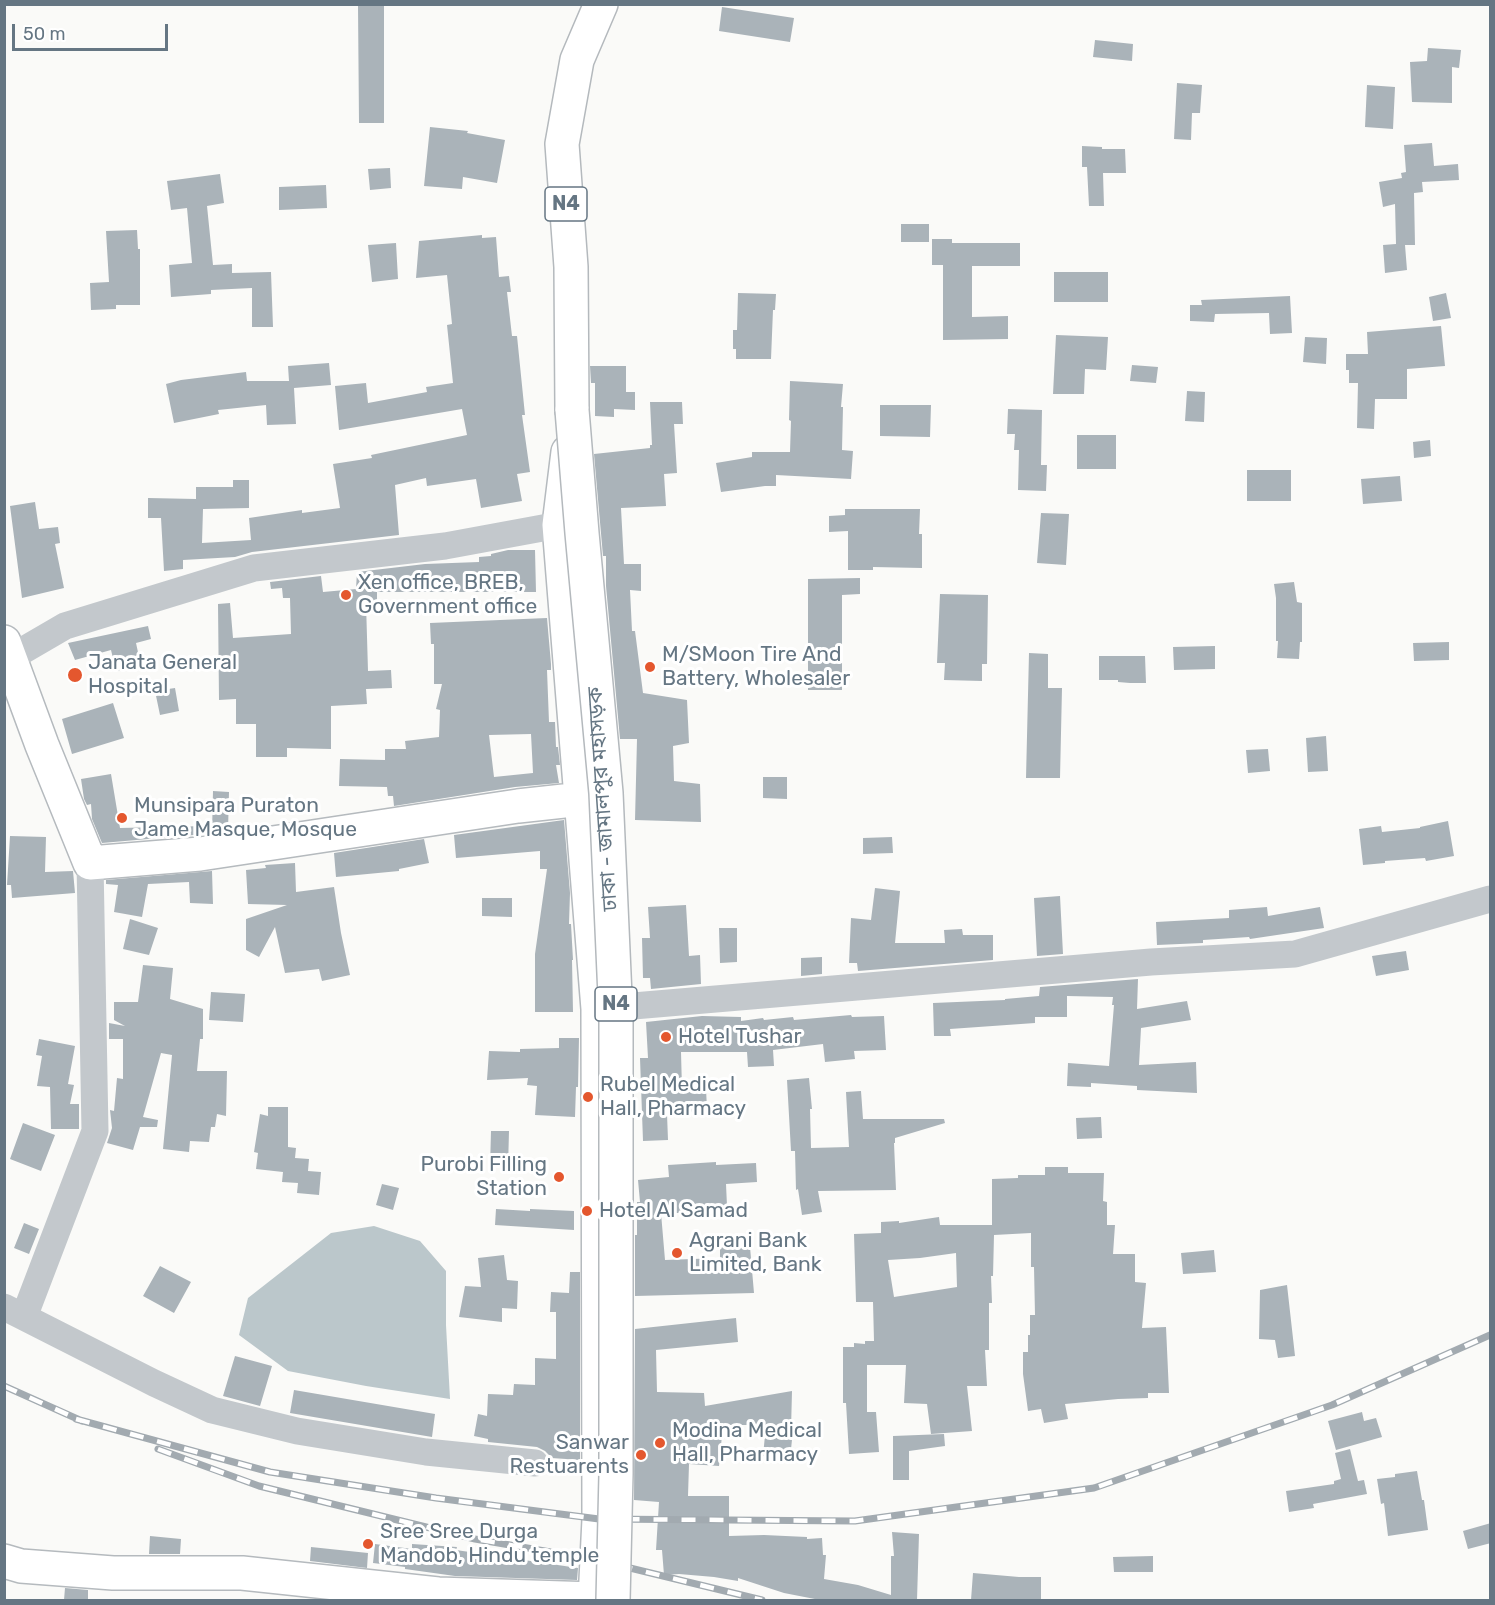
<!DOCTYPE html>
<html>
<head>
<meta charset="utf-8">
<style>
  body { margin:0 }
  #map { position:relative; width:1495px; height:1605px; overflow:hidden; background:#fafaf8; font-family:Rubik,sans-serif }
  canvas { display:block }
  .frame { position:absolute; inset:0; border:6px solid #657683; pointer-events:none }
  .scale { position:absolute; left:12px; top:24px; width:156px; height:27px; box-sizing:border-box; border:3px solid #657683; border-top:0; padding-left:8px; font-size:18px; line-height:21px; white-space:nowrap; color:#657683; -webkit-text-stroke:4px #fff; paint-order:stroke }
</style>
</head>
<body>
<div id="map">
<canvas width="1495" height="1605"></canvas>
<div class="frame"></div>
<div class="scale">50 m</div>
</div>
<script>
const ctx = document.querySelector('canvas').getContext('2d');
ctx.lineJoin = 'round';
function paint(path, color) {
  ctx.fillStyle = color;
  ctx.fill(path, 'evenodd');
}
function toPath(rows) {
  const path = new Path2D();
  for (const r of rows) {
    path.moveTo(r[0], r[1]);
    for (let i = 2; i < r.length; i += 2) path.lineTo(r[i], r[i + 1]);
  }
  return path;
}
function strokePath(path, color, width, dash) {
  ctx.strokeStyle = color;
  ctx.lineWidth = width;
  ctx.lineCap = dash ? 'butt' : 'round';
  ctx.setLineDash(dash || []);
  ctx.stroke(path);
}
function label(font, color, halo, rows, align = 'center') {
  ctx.font = font + ' Rubik,"Noto Sans Bengali",sans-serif';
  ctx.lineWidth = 6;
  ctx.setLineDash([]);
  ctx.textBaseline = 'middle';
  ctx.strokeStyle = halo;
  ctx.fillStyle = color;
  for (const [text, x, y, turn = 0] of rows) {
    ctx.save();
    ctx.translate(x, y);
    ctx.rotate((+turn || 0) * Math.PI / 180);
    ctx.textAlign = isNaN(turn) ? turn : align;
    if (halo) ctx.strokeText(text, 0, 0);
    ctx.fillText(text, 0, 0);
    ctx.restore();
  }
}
paint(toPath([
  [374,1226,420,1241,446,1271,446,1325,450,1399,366,1386,288,1371,239,1335,248,1298,331,1233]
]), '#bbc7cb');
paint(toPath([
  [358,6,384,6,384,123,359,123],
  [722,7,794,18,790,42,719,31],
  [1095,40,1133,44,1132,61,1093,57],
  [1428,48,1461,50,1459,68,1452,67,1452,103,1412,102,1410,62,1427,61],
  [1177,83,1202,85,1200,113,1192,113,1191,140,1174,139],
  [1367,85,1395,87,1393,129,1365,127],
  [430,127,468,131,467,133,505,140,497,183,463,177,462,189,424,186],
  [1432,143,1434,166,1458,164,1459,180,1422,182,1423,192,1414,193,1415,245,1405,245,1407,270,1385,273,1383,245,1396,244,1395,204,1383,207,1379,182,1402,178,1401,173,1406,172,1404,145],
  [1082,146,1102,147,1102,149,1125,149,1126,173,1103,173,1104,206,1089,206,1087,167,1082,167],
  [390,168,391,188,370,190,368,169],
  [220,174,224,203,207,206,213,265,232,264,232,273,271,272,273,327,252,327,252,288,211,290,211,294,171,297,169,265,192,263,187,208,171,210,167,181],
  [326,185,327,208,279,210,279,187],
  [901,224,929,224,929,242,901,242],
  [137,230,138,249,140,249,140,305,116,305,116,309,91,310,90,283,109,282,106,231],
  [482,235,482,238,496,237,499,277,509,276,511,292,507,292,512,336,517,336,525,415,522,415,530,472,517,474,522,501,481,508,476,479,427,486,426,478,395,485,399,535,252,552,235,557,183,560,183,569,164,571,161,518,148,518,148,498,196,499,196,487,233,487,233,480,249,480,249,508,203,509,202,543,251,540,249,518,302,510,302,513,340,508,333,464,372,458,371,455,467,435,462,409,339,430,335,386,366,383,368,403,427,392,426,387,453,383,447,325,452,324,447,275,416,278,419,241],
  [932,239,952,239,952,243,1020,243,1020,266,972,266,972,317,1008,316,1008,339,943,340,943,265,932,265],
  [396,243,398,279,372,282,368,245],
  [1054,272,1108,272,1108,302,1054,302],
  [738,293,776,294,775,310,773,310,771,359,736,359,736,349,733,349,733,330,737,330],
  [1446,293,1451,318,1433,321,1429,297],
  [1290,296,1292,333,1270,334,1269,313,1215,314,1214,322,1190,321,1190,305,1202,305,1201,300],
  [1441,326,1445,366,1407,369,1407,399,1375,399,1374,429,1357,428,1358,383,1349,383,1349,370,1346,370,1346,354,1368,354,1367,332],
  [1056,335,1108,337,1106,370,1085,369,1084,394,1053,394],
  [1305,337,1327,338,1326,364,1303,362],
  [329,363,331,385,294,388,296,424,267,425,266,405,218,410,219,414,174,423,166,384,181,380,246,372,247,381,289,381,288,366],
  [1132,365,1158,367,1156,383,1130,381],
  [590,366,626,366,626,392,635,392,635,410,614,409,614,417,595,416,595,383,591,383],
  [790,381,843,384,841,407,843,407,842,450,853,451,851,479,776,475,776,486,765,486,721,492,716,463,752,457,752,452,790,452,791,421,789,420],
  [1187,391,1205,392,1204,422,1185,421],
  [650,402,682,402,683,424,674,424,677,473,664,474,666,506,621,508,624,564,641,564,641,591,630,590,632,631,635,631,643,693,687,700,689,743,673,746,674,781,700,784,701,822,635,820,637,739,620,739,606,586,606,556,603,556,594,454,650,448,650,445,652,445],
  [880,405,931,405,930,437,880,436],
  [1008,409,1042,410,1041,465,1047,465,1046,491,1018,490,1019,450,1014,450,1015,434,1007,434],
  [1077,435,1116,435,1116,469,1077,469],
  [1430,440,1431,456,1414,458,1413,442],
  [1247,470,1291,470,1291,501,1247,501],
  [1400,476,1402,501,1363,504,1361,479],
  [35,502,39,529,58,527,60,543,55,544,64,588,22,598,10,506],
  [845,509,920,509,919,534,922,534,922,568,873,567,873,570,848,570,848,531,829,532,829,516,845,515],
  [1041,513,1069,514,1066,565,1037,563],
  [508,550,535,550,536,592,377,592,377,602,366,603,368,671,391,670,392,688,366,689,367,704,331,706,331,749,287,748,287,757,256,757,256,724,236,724,236,699,219,700,218,604,230,603,233,638,291,634,290,598,283,598,282,588,271,589,270,582,321,576,323,592,356,589,357,572,425,564,479,562,479,557,491,556,491,554],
  [860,578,860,594,842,595,842,690,808,690,808,579],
  [1294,582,1297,602,1302,603,1302,642,1300,642,1299,659,1277,658,1278,641,1276,641,1276,598,1274,584],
  [940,594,988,595,987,664,982,664,982,681,944,680,945,663,937,663],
  [547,618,551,664,551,670,547,670,549,722,555,722,556,747,558,747,560,765,556,765,559,783,515,787,394,806,393,796,388,796,387,787,339,786,340,759,385,760,385,749,406,749,405,741,439,737,440,710,436,709,442,684,434,684,434,644,431,644,430,623],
  [531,734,533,773,494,777,489,735],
  [148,626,151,639,136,643,141,666,116,671,111,650,75,660,68,643],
  [1449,642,1449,660,1414,661,1413,643],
  [1215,646,1215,669,1174,670,1173,647],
  [1029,653,1048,654,1048,688,1062,688,1060,778,1026,778],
  [1099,656,1145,656,1146,683,1130,683,1118,682,1118,680,1099,680],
  [175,688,179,711,160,715,155,691],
  [113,703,124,738,72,754,62,719],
  [1326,736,1328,771,1308,772,1306,738],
  [1268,749,1270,771,1248,773,1246,750],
  [111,774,120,828,205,826,205,834,102,843,92,819,91,804,87,805,84,799,81,779],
  [763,777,787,777,787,799,763,798],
  [213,791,229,792,228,831,212,833],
  [564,820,570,893,569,924,571,924,573,960,572,960,573,1012,535,1012,535,954,547,869,540,869,540,851,456,858,454,835],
  [1448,821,1454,856,1426,861,1425,858,1385,861,1385,863,1363,865,1359,829,1381,826,1382,832,1420,828,1420,827],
  [10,836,46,837,45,872,73,871,75,893,12,898,11,885,7,885],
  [892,837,893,853,863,854,863,838],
  [424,839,429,863,399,869,399,871,336,877,334,853],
  [295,863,296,892,334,887,341,933,350,975,322,981,319,969,285,973,275,927,259,957,246,950,246,919,287,905,248,904,246,870,266,868,265,865],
  [212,871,213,904,190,903,189,882,148,884,142,917,114,912,118,885,106,884,106,880],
  [875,888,900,891,895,943,945,943,944,930,962,929,963,935,993,935,993,960,858,971,857,963,849,963,851,918,871,920],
  [1060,896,1063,954,1037,956,1034,898],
  [482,898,512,898,512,917,482,916],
  [686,905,689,956,700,955,701,984,651,989,650,978,643,978,642,938,650,938,648,907],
  [1267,907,1268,916,1320,907,1324,928,1250,939,1249,937,1203,940,1203,943,1157,945,1156,922,1229,918,1229,910],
  [130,919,158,928,149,955,123,949],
  [719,928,737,928,737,962,720,963],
  [1406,951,1409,970,1376,976,1372,956],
  [822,957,822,974,801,976,801,958],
  [143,965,173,968,170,999,203,1009,203,1039,200,1039,197,1071,227,1071,226,1116,217,1114,215,1127,211,1127,209,1142,190,1141,189,1152,163,1149,172,1055,161,1053,143,1117,158,1120,157,1127,140,1127,133,1150,107,1143,112,1128,110,1110,114,1111,117,1078,123,1079,123,1039,109,1039,109,1023,125,1026,114,1020,114,1002,138,1002],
  [1138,979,1137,1009,1187,1001,1191,1020,1141,1028,1139,1065,1196,1062,1197,1093,1137,1090,1137,1086,1091,1083,1091,1087,1067,1086,1068,1063,1109,1066,1114,1005,1112,1005,1113,997,1067,996,1067,1017,1035,1017,1035,1023,950,1029,951,1036,934,1036,933,1003,1005,1000,1005,999,1039,996,1040,987],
  [211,992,245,994,243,1022,209,1020],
  [851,1015,852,1017,884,1016,886,1050,854,1051,855,1059,825,1062,823,1044,773,1050,774,1066,748,1067,747,1052,681,1052,682,1089,706,1088,707,1110,667,1114,668,1140,643,1141,640,1058,648,1058,646,1022,702,1016,741,1017,741,1021,763,1018,764,1020,793,1017,794,1020],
  [559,1038,579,1038,578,1087,576,1087,575,1117,535,1115,537,1086,527,1085,528,1078,487,1080,489,1051,520,1052,520,1049,559,1048],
  [39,1039,75,1046,68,1084,74,1085,70,1104,79,1104,79,1129,51,1129,50,1087,37,1086,42,1056,36,1055],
  [809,1078,812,1109,810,1109,811,1148,849,1147,846,1092,861,1091,863,1119,944,1119,945,1123,895,1138,895,1143,894,1143,896,1190,818,1191,822,1212,802,1215,798,1189,796,1190,795,1151,791,1151,787,1080],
  [268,1107,288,1107,288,1147,296,1148,295,1158,309,1159,308,1171,321,1172,319,1195,297,1193,298,1183,282,1182,283,1172,256,1169,258,1153,254,1152,260,1114,268,1116],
  [1101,1117,1102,1138,1077,1139,1076,1118],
  [23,1123,55,1135,41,1171,10,1159],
  [491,1131,509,1131,508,1168,490,1168],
  [716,1162,716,1165,756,1163,757,1182,726,1184,727,1206,682,1210,682,1213,661,1213,665,1260,720,1258,720,1247,750,1247,754,1293,635,1296,635,1235,637,1235,637,1202,640,1202,638,1180,669,1177,668,1165],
  [1045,1167,1068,1167,1068,1173,1104,1173,1103,1201,1107,1202,1107,1225,1115,1225,1113,1254,1135,1254,1135,1282,1146,1283,1142,1328,1166,1327,1169,1393,1148,1393,1148,1398,1118,1399,1065,1404,1068,1419,1044,1423,1041,1409,1028,1411,1023,1374,1023,1352,1028,1352,1028,1335,1030,1335,1030,1315,1035,1315,1034,1267,1031,1267,1031,1233,994,1235,993,1276,991,1276,992,1303,989,1303,989,1350,985,1350,987,1386,967,1386,972,1431,931,1434,927,1404,904,1403,906,1365,867,1365,867,1412,876,1412,879,1452,849,1454,846,1403,843,1403,843,1347,854,1347,854,1343,865,1344,865,1341,874,1341,873,1302,856,1302,854,1234,881,1233,881,1222,899,1221,899,1223,939,1217,940,1225,992,1225,992,1179,1018,1178,1018,1175,1045,1175],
  [956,1253,957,1287,894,1297,888,1260,920,1258],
  [382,1184,399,1188,393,1210,376,1205],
  [496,1209,530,1211,530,1209,574,1211,574,1230,495,1225],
  [24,1223,39,1229,29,1254,14,1248],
  [1214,1250,1216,1272,1183,1274,1181,1253],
  [504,1255,507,1280,518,1281,517,1309,502,1308,502,1322,459,1317,465,1286,481,1287,478,1258],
  [160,1266,191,1282,174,1313,143,1296],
  [570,1272,580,1272,580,1460,552,1458,545,1451,537,1447,488,1442,488,1439,474,1436,478,1414,487,1416,488,1394,513,1395,514,1384,535,1385,535,1358,556,1359,556,1312,550,1312,551,1292,569,1293],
  [1287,1285,1295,1356,1278,1358,1275,1340,1259,1339,1260,1290],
  [736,1318,738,1342,656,1350,657,1392,704,1393,705,1406,792,1391,791,1430,793,1430,790,1459,763,1456,766,1425,723,1425,719,1466,689,1464,688,1496,729,1496,729,1536,764,1535,807,1537,807,1539,822,1538,823,1555,826,1555,824,1579,858,1585,891,1595,891,1556,894,1556,892,1532,919,1534,917,1600,820,1600,784,1593,738,1578,738,1581,714,1577,679,1574,664,1575,662,1550,656,1550,659,1502,634,1500,635,1329],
  [235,1356,272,1366,260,1406,223,1396],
  [294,1390,435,1414,432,1437,290,1413],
  [1362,1412,1364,1421,1376,1418,1382,1437,1336,1450,1328,1421],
  [944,1434,945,1446,909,1451,909,1480,893,1480,893,1436],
  [1350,1449,1358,1481,1364,1480,1367,1494,1313,1504,1314,1508,1289,1512,1286,1491,1334,1484,1334,1481,1341,1479,1335,1453],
  [1417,1471,1422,1500,1424,1500,1428,1530,1388,1536,1384,1503,1381,1504,1377,1479,1395,1477,1395,1474],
  [1491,1523,1491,1543,1468,1549,1463,1531],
  [150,1536,181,1539,180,1554,149,1554],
  [375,1544,412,1549,412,1544,457,1547,456,1550,578,1568,577,1580,455,1576,405,1569,405,1567,373,1563],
  [311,1547,368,1553,367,1568,310,1561],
  [1153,1556,1153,1572,1114,1572,1113,1557],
  [973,1573,1019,1577,1041,1577,1041,1600,971,1600],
  [65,1588,88,1590,88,1600,64,1600]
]), '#aab3b9');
const major = toPath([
  [568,452,559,525,598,1009,599,1519,595,1600],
  [4,642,42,745,90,863,200,854,518,806,582,799],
  [4,1561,21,1566,113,1573,242,1573,438,1594,595,1599]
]);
const highway = toPath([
  [572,410,571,267,562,144,577,60,601,4]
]);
strokePath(major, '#b5babe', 36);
strokePath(highway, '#b4b9bd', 36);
strokePath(toPath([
  [10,658,65,626,254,568,445,546,559,525],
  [598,1009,1151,962,1295,954,1490,899],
  [4,1307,154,1383,212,1410,297,1431,426,1452,535,1463],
  [24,1317,95,1131,90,863]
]), '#c3c8cc', 27);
strokePath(major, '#fff', 33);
strokePath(highway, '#fff', 33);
const rail = toPath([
  [4,1386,82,1421],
  [76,1419,270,1472,436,1498,599,1519,855,1521,1094,1488,1332,1405,1490,1335],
  [158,1449,259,1486,475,1539,597,1560,762,1600]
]);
strokePath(rail, '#a2aab0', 7);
strokePath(rail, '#fff', 4.5, [14]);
const highwayBridge = toPath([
  [572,410,582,533,606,793,616,1019,616,1474,613,1600]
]);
strokePath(highwayBridge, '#b4b9bd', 36, []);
strokePath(highwayBridge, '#fff', 33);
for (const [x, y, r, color] of [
  [346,595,6,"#e4572e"],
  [650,667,6,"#e4572e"],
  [75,675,8,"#e4572e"],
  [122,818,6,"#e4572e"],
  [666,1037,6,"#e4572e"],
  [588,1097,6,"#e4572e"],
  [559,1177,6,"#e4572e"],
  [587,1211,6,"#e4572e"],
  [677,1253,6,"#e4572e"],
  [660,1443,6,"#e4572e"],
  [641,1455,6,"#e4572e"],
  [368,1544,6,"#e4572e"]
]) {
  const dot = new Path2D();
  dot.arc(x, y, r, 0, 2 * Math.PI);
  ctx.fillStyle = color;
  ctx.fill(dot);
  strokePath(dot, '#fff', 2);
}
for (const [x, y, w] of [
  [566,204,42],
  [616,1004,42]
]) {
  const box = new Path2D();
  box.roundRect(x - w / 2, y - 17, w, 34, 4.5);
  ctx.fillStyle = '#fff';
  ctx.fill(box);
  strokePath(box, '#657683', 1.5);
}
label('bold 20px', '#657683', null, [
  ["N4",566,204],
  ["N4",616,1004]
]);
label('21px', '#657683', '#fff', [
  ["Xen office, BREB,",358,583],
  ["Government office",358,607],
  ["M/SMoon Tire And",662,655],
  ["Battery, Wholesaler",662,679],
  ["Janata General",88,663],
  ["Hospital",88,687],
  ["Munsipara Puraton",134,806],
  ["Jame Masque, Mosque",134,830],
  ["Hotel Tushar",678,1037],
  ["Rubel Medical",600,1085],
  ["Hall, Pharmacy",600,1109],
  ["Purobi Filling",547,1165,"right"],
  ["Station",547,1189,"right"],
  ["Hotel Al Samad",599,1211],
  ["Agrani Bank",689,1241],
  ["Limited, Bank",689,1265],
  ["Modina Medical",672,1431],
  ["Hall, Pharmacy",672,1455],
  ["Sanwar",629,1443,"right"],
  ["Restuarents",629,1467,"right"],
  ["Sree Sree Durga",380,1532],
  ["Mandob, Hindu temple",380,1556]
], 'left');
label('21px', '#657683', '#fff', [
  ["ঢাকা - জামালপুর মহাসড়ক",603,799,-94]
]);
</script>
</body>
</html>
